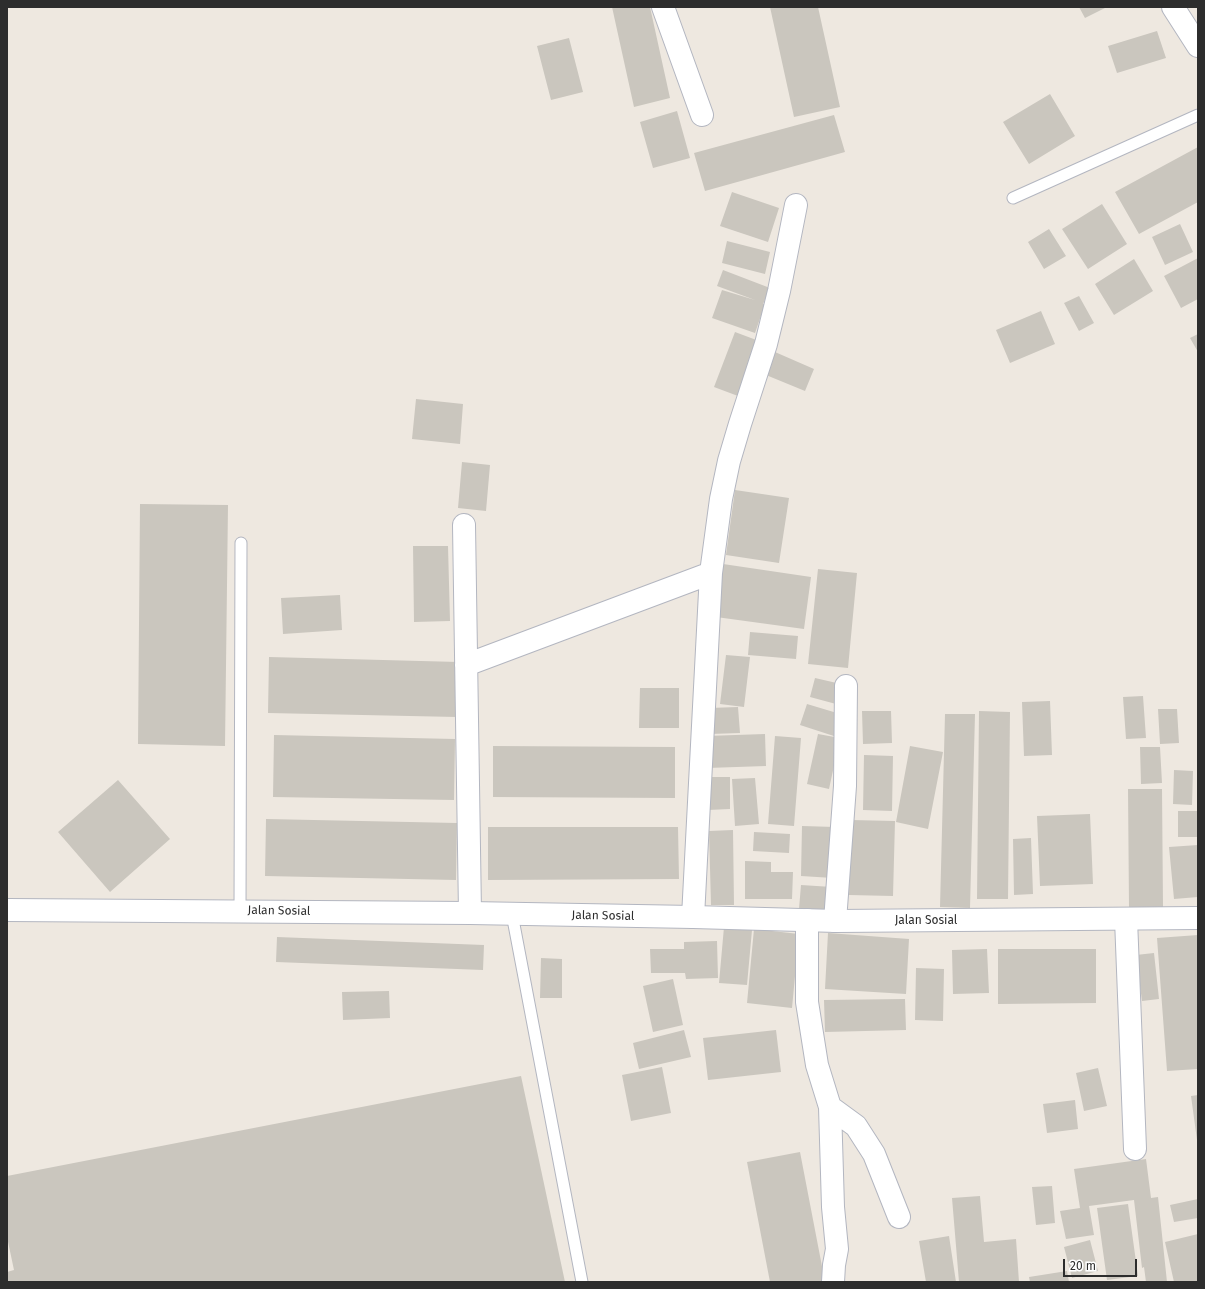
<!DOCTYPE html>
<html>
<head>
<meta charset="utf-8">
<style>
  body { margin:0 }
  #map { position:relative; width:1205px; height:1289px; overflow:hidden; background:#eee8e0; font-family:"Fira Sans",sans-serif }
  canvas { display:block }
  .frame { position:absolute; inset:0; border:8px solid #2d2d2d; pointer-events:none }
  .scale { position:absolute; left:1063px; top:1259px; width:74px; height:18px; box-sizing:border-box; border:2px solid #2d2d2d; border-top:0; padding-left:5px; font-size:12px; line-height:14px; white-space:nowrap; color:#2d2d2d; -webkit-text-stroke:3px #fff; paint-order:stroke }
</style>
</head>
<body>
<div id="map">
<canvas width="1205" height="1289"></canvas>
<div class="frame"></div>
<div class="scale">20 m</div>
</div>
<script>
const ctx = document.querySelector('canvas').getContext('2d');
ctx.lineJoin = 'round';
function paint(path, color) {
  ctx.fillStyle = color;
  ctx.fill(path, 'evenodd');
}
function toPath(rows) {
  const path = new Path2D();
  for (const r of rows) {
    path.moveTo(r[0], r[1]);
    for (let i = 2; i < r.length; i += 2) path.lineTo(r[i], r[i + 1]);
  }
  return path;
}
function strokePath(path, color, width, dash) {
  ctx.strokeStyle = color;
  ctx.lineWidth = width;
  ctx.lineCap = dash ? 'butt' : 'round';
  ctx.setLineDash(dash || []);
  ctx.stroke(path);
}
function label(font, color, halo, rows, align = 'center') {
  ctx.font = font + ' "Fira Sans",sans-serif';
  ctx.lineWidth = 4;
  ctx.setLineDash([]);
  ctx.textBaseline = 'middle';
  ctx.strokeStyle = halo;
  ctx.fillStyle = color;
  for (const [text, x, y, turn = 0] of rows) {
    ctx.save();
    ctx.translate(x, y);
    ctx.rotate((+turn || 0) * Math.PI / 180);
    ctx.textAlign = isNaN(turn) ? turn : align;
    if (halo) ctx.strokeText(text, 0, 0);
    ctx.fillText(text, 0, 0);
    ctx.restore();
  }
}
paint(toPath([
  [612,7,650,7,670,98,634,107],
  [770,7,818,7,840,107,794,117],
  [1079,7,1107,7,1085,18],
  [1157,31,1166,58,1117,73,1108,46],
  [569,38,583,92,551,100,537,46],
  [1050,94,1075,136,1029,164,1003,122],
  [677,111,690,158,653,168,640,122],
  [834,115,845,152,705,191,694,153],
  [1198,147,1198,202,1139,234,1115,192],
  [732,192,779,208,768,242,720,226],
  [1102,204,1127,244,1088,269,1062,229],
  [1180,224,1193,252,1165,265,1152,237],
  [1049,229,1066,256,1044,269,1028,242],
  [727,241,770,252,765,274,722,263],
  [1198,258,1198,299,1181,308,1164,276],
  [1134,259,1153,291,1114,315,1095,284],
  [723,270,770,288,763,304,765,304,755,333,712,318,722,290,755,300,717,286],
  [1079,296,1094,323,1079,331,1064,303],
  [1041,311,1055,344,1010,363,996,330],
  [735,332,759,341,738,396,714,387],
  [1198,334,1198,352,1190,338],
  [775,352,814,369,805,391,766,375],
  [416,399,463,404,460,444,412,439],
  [462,462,490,465,486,511,458,508],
  [735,490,789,498,779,563,726,555],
  [140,504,228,505,225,746,138,744],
  [413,546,448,546,450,621,414,622],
  [723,564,811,577,804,629,716,617],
  [818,569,857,573,848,668,808,664],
  [340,595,342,630,283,634,281,598],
  [750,632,798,636,796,659,748,655],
  [726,655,750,657,744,707,720,704],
  [269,657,459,662,457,717,268,713],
  [815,678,841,684,836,704,810,697],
  [640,688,679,688,679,728,639,728],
  [1143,696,1146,738,1126,739,1123,697],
  [1050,701,1052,755,1024,756,1022,702],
  [807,704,847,716,840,738,800,725],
  [738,707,740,733,710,734,709,708],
  [1158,709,1177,709,1179,743,1160,744],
  [862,711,891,711,892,743,863,744],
  [979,711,1010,712,1008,899,977,899],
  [945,714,975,714,970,908,940,907],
  [765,734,766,766,707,768,706,736],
  [818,734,840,738,829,789,807,784],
  [274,735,455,739,454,800,273,797],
  [775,736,801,738,794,826,768,824],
  [493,746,675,747,675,798,493,797],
  [910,746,943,752,928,829,896,822],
  [1140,747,1160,747,1162,783,1141,784],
  [864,755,893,756,892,811,863,810],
  [1174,770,1193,771,1192,805,1173,804],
  [708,777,730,777,730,809,708,810],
  [755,778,759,824,735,826,732,779],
  [118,780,170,839,110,892,58,832],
  [1128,789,1162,789,1163,907,1129,907],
  [1178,811,1198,811,1198,837,1178,837],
  [1090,814,1093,884,1040,886,1037,816],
  [266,819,457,823,456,880,265,876],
  [851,820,895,821,893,896,849,895],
  [802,826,835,827,833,878,801,876],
  [488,827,678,827,679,879,488,880],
  [733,830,734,905,711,905,709,831],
  [754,832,790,834,789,853,753,851],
  [1031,838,1033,894,1014,895,1013,839],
  [1198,845,1198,897,1174,899,1169,847],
  [745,861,771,862,771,872,793,872,792,899,745,899],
  [801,885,832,887,830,911,799,909],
  [724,927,752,930,747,985,719,983],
  [754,929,799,934,792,1008,747,1003],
  [828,933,909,939,906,994,825,989],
  [1198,935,1198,1069,1167,1071,1157,938],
  [277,937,484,945,483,970,276,962],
  [717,941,718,978,686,979,685,973,651,973,650,949,684,949,684,942],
  [987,949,989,993,953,994,952,950],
  [998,949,1096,949,1096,1003,998,1004],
  [1154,953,1159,999,1142,1001,1136,955],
  [541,958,562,959,562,998,540,998],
  [916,968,944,969,943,1021,915,1020],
  [673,979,683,1025,653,1032,643,986],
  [389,991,390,1018,343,1020,342,992],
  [905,999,906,1030,825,1032,824,1000],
  [684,1030,691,1057,639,1069,633,1043],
  [776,1030,781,1072,708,1080,703,1038],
  [662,1067,671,1113,631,1121,622,1075],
  [1098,1068,1107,1106,1084,1111,1076,1073],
  [521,1076,565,1282,7,1282,7,1272,14,1270,7,1237,7,1176],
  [1198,1095,1198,1140,1197,1140,1191,1096],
  [1075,1100,1078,1129,1047,1133,1043,1104],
  [800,1152,825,1282,770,1282,747,1162],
  [1146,1159,1151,1198,1158,1197,1167,1282,1146,1282,1144,1267,1142,1268,1134,1200,1089,1206,1094,1235,1066,1239,1060,1211,1080,1208,1074,1169],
  [1052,1186,1055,1223,1036,1225,1032,1187],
  [980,1196,984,1242,1016,1239,1019,1282,959,1282,952,1198],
  [1198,1199,1198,1218,1174,1222,1170,1205],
  [1128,1204,1138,1276,1107,1280,1097,1208],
  [1198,1234,1198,1282,1174,1282,1165,1242],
  [949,1236,956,1282,926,1282,919,1241],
  [1090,1240,1098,1271,1072,1278,1064,1247],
  [1067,1271,1069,1282,1030,1282,1029,1277]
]), '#cac6be');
const service = toPath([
  [1013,198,1198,115],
  [240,911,241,543],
  [512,914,582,1282]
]);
const minor = toPath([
  [663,7,702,115],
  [1173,7,1198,46],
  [464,525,470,913],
  [466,665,711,573],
  [693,917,711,573,721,499,729,461,740,424,766,344,779,291,796,205],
  [1126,919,1135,1149],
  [807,920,807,1002,817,1065,830,1107,833,1207,837,1249,834,1265,833,1282],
  [835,921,845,786,846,686],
  [830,1107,856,1126,874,1154,899,1217]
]);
const tertiary = toPath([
  [7,910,470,913,693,917,837,921,1198,918]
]);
strokePath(service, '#b3b6c0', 13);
strokePath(minor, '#b3b6c0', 24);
strokePath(tertiary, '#b3b6c0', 24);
strokePath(service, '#fff', 11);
strokePath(minor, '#fff', 22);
strokePath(tertiary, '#fff', 22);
label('12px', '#2d2d2d', '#fff', [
  ["Jalan Sosial",279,911,1],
  ["Jalan Sosial",603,916,1],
  ["Jalan Sosial",926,921]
]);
</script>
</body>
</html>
